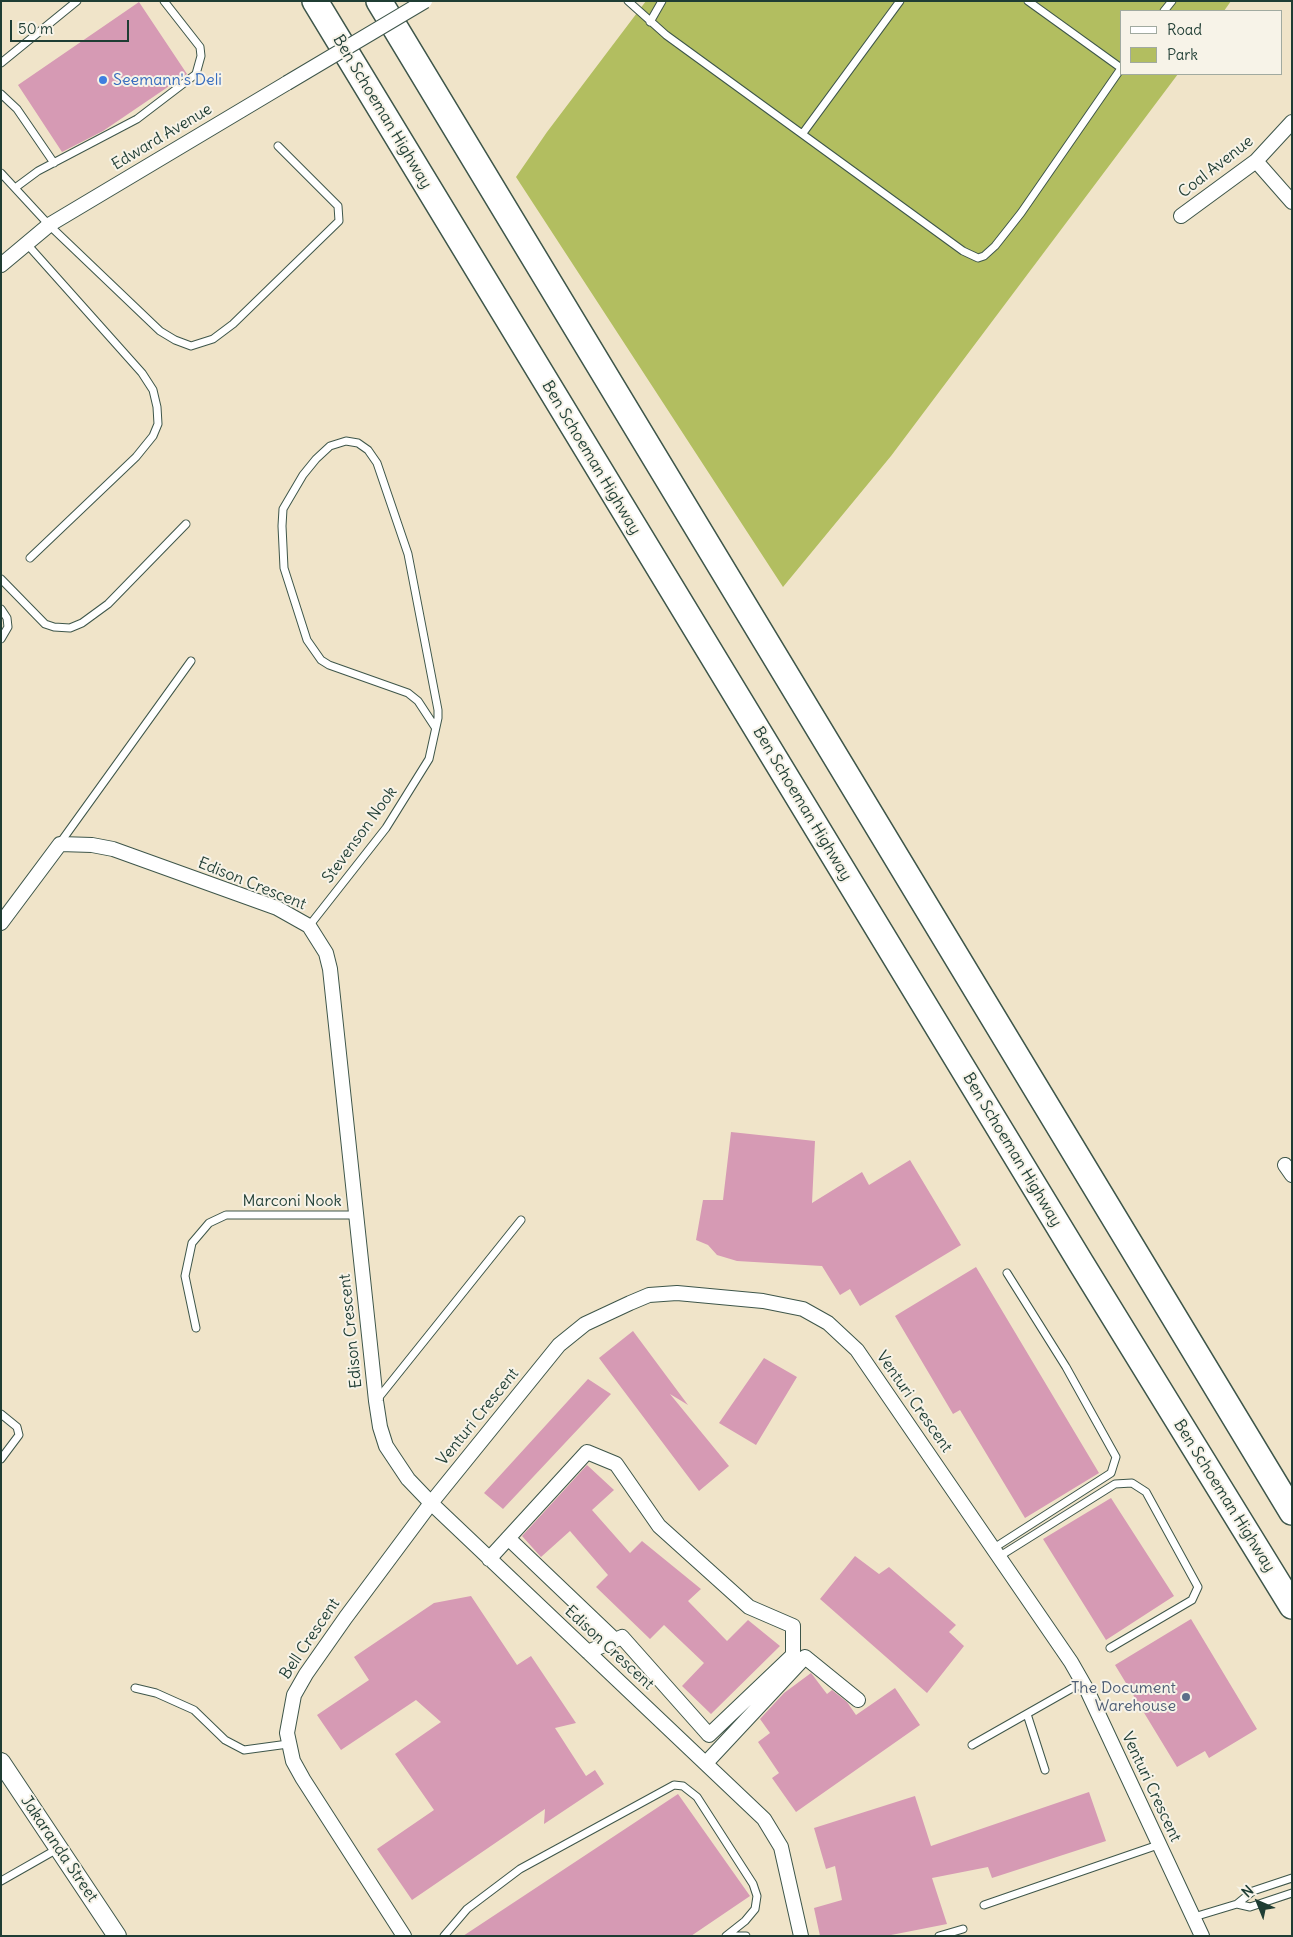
<!DOCTYPE html>
<html>
<head>
<meta charset="utf-8">
<style>
  body { margin:0 }
  #map { position:relative; width:1293px; height:1937px; overflow:hidden; background:#f0e4c9; font-family:Delius,sans-serif }
  canvas { display:block }
  .frame { position:absolute; inset:0; border:2px solid #1f3d34; pointer-events:none }
  .legend { position:absolute; left:1120px; top:10px; width:162px; height:65px; box-sizing:border-box; background:#f7f3e8; border:1px solid #a1aaa0; margin:0; padding:6px 9px; list-style:none; font-size:15px; color:#1f3d34 }
  .legend li { display:flex; align-items:center; gap:10px; height:25px }
  .legend b { width:25px; border:1px solid #a1aaa0 }
  .north { position:absolute; left:1233px; top:1877px; width:50px; height:50px; -webkit-text-stroke:4px #f7f3e8; paint-order:stroke; rotate:316deg; font-size:14px; font-weight:700; line-height:20px; text-align:center; color:#1f3d34 }
  .north::after { content:''; display:block; margin:auto; width:18px; height:22px; background:#1f3d34; clip-path:polygon(50% 0,100% 100%,50% 72%,0 100%) }
  .scale { position:absolute; left:10px; top:20px; width:119px; height:22px; box-sizing:border-box; border:2px solid #1f3d34; border-top:0; padding-left:6px; font-size:15px; line-height:18px; white-space:nowrap; color:#1f3d34; -webkit-text-stroke:4px #f7f3e8; paint-order:stroke }
</style>
</head>
<body>
<div id="map">
<canvas width="1293" height="1937"></canvas>
<div class="frame"></div>
<ul class="legend">
<li><b style="height:6px;background:#fff"></b>Road</li>
<li><b style="height:14px;background:#b2be60"></b>Park</li>
</ul>
<div class="north">N</div>
<div class="scale">50 m</div>
</div>
<script>
const ctx = document.querySelector('canvas').getContext('2d');
ctx.lineJoin = 'round';
function paint(path, color) {
  ctx.fillStyle = color;
  ctx.fill(path, 'evenodd');
}
function toPath(rows) {
  const path = new Path2D();
  for (const r of rows) {
    path.moveTo(r[0], r[1]);
    for (let i = 2; i < r.length; i += 2) path.lineTo(r[i], r[i + 1]);
  }
  return path;
}
function strokePath(path, color, width, dash) {
  ctx.strokeStyle = color;
  ctx.lineWidth = width;
  ctx.lineCap = dash ? 'butt' : 'round';
  ctx.setLineDash(dash || []);
  ctx.stroke(path);
}
function label(font, color, halo, rows, align = 'center') {
  ctx.font = font + ' Delius,sans-serif';
  ctx.lineWidth = 4;
  ctx.setLineDash([]);
  ctx.textBaseline = 'middle';
  ctx.strokeStyle = halo;
  ctx.fillStyle = color;
  for (const [text, x, y, turn = 0] of rows) {
    ctx.save();
    ctx.translate(x, y);
    ctx.rotate((+turn || 0) * Math.PI / 180);
    ctx.textAlign = isNaN(turn) ? turn : align;
    if (halo) ctx.strokeText(text, 0, 0);
    ctx.fillText(text, 0, 0);
    ctx.restore();
  }
}
paint(toPath([
  [646,1,1231,1,1224,11,1122,11,1122,74,1178,74,891,456,783,587,516,177,547,132]
]), '#b2be60');
paint(toPath([
  [139,2,187,74,103,131,62,152,18,85],
  [731,1132,815,1141,812,1203,862,1172,869,1185,910,1160,961,1245,860,1306,850,1289,840,1295,822,1266,737,1261,717,1255,708,1245,696,1240,703,1200,723,1200],
  [976,1267,1099,1473,1025,1518,960,1410,953,1414,895,1316],
  [633,1331,688,1405,670,1394,729,1466,699,1491,599,1358],
  [764,1358,797,1377,756,1445,719,1423],
  [588,1379,611,1394,503,1509,484,1493],
  [587,1465,614,1490,592,1510,630,1553,642,1541,701,1589,688,1601,727,1641,748,1620,780,1646,711,1714,682,1686,704,1663,664,1625,650,1639,596,1587,608,1575,570,1531,541,1557,522,1536],
  [1111,1498,1174,1596,1106,1640,1043,1539],
  [855,1556,879,1574,889,1567,956,1625,949,1632,964,1646,927,1693,820,1599],
  [471,1596,517,1665,531,1656,576,1723,555,1728,586,1776,595,1770,604,1784,544,1824,545,1809,412,1900,377,1849,434,1810,395,1754,441,1722,416,1700,341,1750,317,1715,369,1680,354,1657,434,1603],
  [1191,1619,1257,1729,1209,1758,1205,1751,1177,1767,1115,1665],
  [811,1673,827,1694,832,1690,847,1702,856,1715,895,1688,920,1725,796,1812,772,1778,779,1773,758,1742,770,1733,760,1719,784,1693],
  [1089,1792,1106,1841,992,1878,988,1867,932,1878,947,1924,886,1936,820,1936,814,1908,842,1900,835,1866,826,1869,814,1828,915,1796,931,1846],
  [678,1794,750,1896,691,1936,463,1936]
]), '#d69ab4');
const service = toPath([
  [628,1,666,35,963,251,978,258,984,256,995,246,1021,213,1122,67],
  [1028,1,1121,68],
  [1164,11,1172,1],
  [650,22,662,1],
  [1,63,77,1],
  [1,94,17,109,54,163],
  [803,133,900,1],
  [1,173,49,225,160,331,175,340,191,346,213,339,233,324,339,221,338,206,278,146],
  [15,188,38,171,137,119,196,74,201,56,200,47,164,1],
  [26,243,142,373,153,390,157,407,158,424,153,436,136,457,30,558],
  [1,579,45,624,54,627,70,628,82,623,108,604,186,524],
  [1,609,7,618,8,627,1,639],
  [60,843,191,661],
  [309,926,386,828,429,759,438,718,438,710,408,554,377,463,368,450,358,443,346,441,330,446,316,459,303,475,283,509,282,526,284,568,307,640,321,660,329,665,408,693,418,701,435,727],
  [196,1328,185,1276,192,1243,209,1223,226,1215,357,1215],
  [376,1401,521,1220],
  [1,1414,17,1427,19,1435,1,1459],
  [994,1548,1111,1473,1116,1457,1066,1367,1007,1273],
  [1000,1556,1115,1484,1132,1483,1146,1492,1198,1587,1192,1600,1110,1648],
  [135,1688,156,1693,194,1710,225,1740,244,1750,288,1744],
  [1027,1714,1045,1770],
  [972,1745,1083,1682],
  [1,1881,59,1848],
  [1237,1904,1250,1907,1292,1893],
  [984,1905,1158,1845],
  [1194,1917,1237,1904,1253,1891,1292,1878],
  [444,1936,467,1909,520,1869,674,1785,683,1786,697,1797,753,1884,757,1896,755,1909,745,1921,726,1936],
  [733,1936,746,1936],
  [939,1936,963,1929]
]);
const minor = toPath([
  [1256,161,1292,202],
  [1181,216,1256,161,1292,122],
  [1,265,49,225,287,83],
  [1,923,60,844,92,845,113,849,277,908,309,926,326,953,330,969,376,1401,380,1427,386,1446,408,1479,431,1503,764,1819,781,1847,801,1936],
  [1285,1165,1292,1175],
  [508,1538,615,1640],
  [489,1559,587,1452,616,1464,659,1526,749,1607,793,1626,793,1655,709,1735,622,1637,588,1652],
  [706,1763,805,1657,858,1700],
  [404,1936,303,1779,293,1761,287,1733,294,1695,306,1674,346,1617,431,1503,559,1345,585,1324,630,1303,649,1295,677,1293,763,1301,803,1309,828,1323,857,1350,1071,1662,1087,1690,1202,1936]
]);
const tertiary = toPath([
  [1,1762,117,1936]
]);
const motorway = toPath([
  [315,1,1081,1263,1292,1606],
  [379,1,1292,1512]
]);
strokePath(service, '#3e564a', 9);
strokePath(minor, '#3e564a', 16);
strokePath(tertiary, '#3e564a', 20);
strokePath(motorway, '#3e564a', 28);
strokePath(service, '#fff', 7);
strokePath(minor, '#fff', 14);
strokePath(tertiary, '#fff', 18);
strokePath(motorway, '#fff', 25);
const minorBridge = toPath([
  [287,83,425,1]
]);
strokePath(minorBridge, '#3e564a', 16, []);
strokePath(minorBridge, '#fff', 14);
for (const [x, y, r, color] of [
  [103,80,5,"#3f7fe0"],
  [1186,1697,5,"#5c6f8a"]
]) {
  const dot = new Path2D();
  dot.arc(x, y, r, 0, 2 * Math.PI);
  ctx.fillStyle = color;
  ctx.fill(dot);
  strokePath(dot, '#f7f3e8', 2);
}
label('16px', '#366cbe', '#f7f3e8', [
  ["Seemann's Deli",113,80]
], 'left');
label('16px', '#1f3d34', '#f7f3e8', [
  ["Ben Schoeman Highway",382,112,59],
  ["Edward Avenue",162,137,-31],
  ["Coal Avenue",1216,167,-38],
  ["Ben Schoeman Highway",591,458,59],
  ["Ben Schoeman Highway",802,804,59],
  ["Stevenson Nook",360,835,-54],
  ["Edison Crescent",252,884,22],
  ["Ben Schoeman Highway",1012,1150,59],
  ["Marconi Nook",292,1201],
  ["Edison Crescent",351,1331,-96],
  ["Venturi Crescent",914,1402,55],
  ["Venturi Crescent",478,1417,-51],
  ["Ben Schoeman Highway",1224,1496,58],
  ["Bell Crescent",310,1639,-56],
  ["Edison Crescent",609,1648,43],
  ["Venturi Crescent",1151,1787,65],
  ["Jakaranda Street",59,1849,56]
]);
label('16px', '#4e5e75', '#f7f3e8', [
  ["The Document",1176,1688],
  ["Warehouse",1176,1706]
], 'right');
</script>
</body>
</html>
